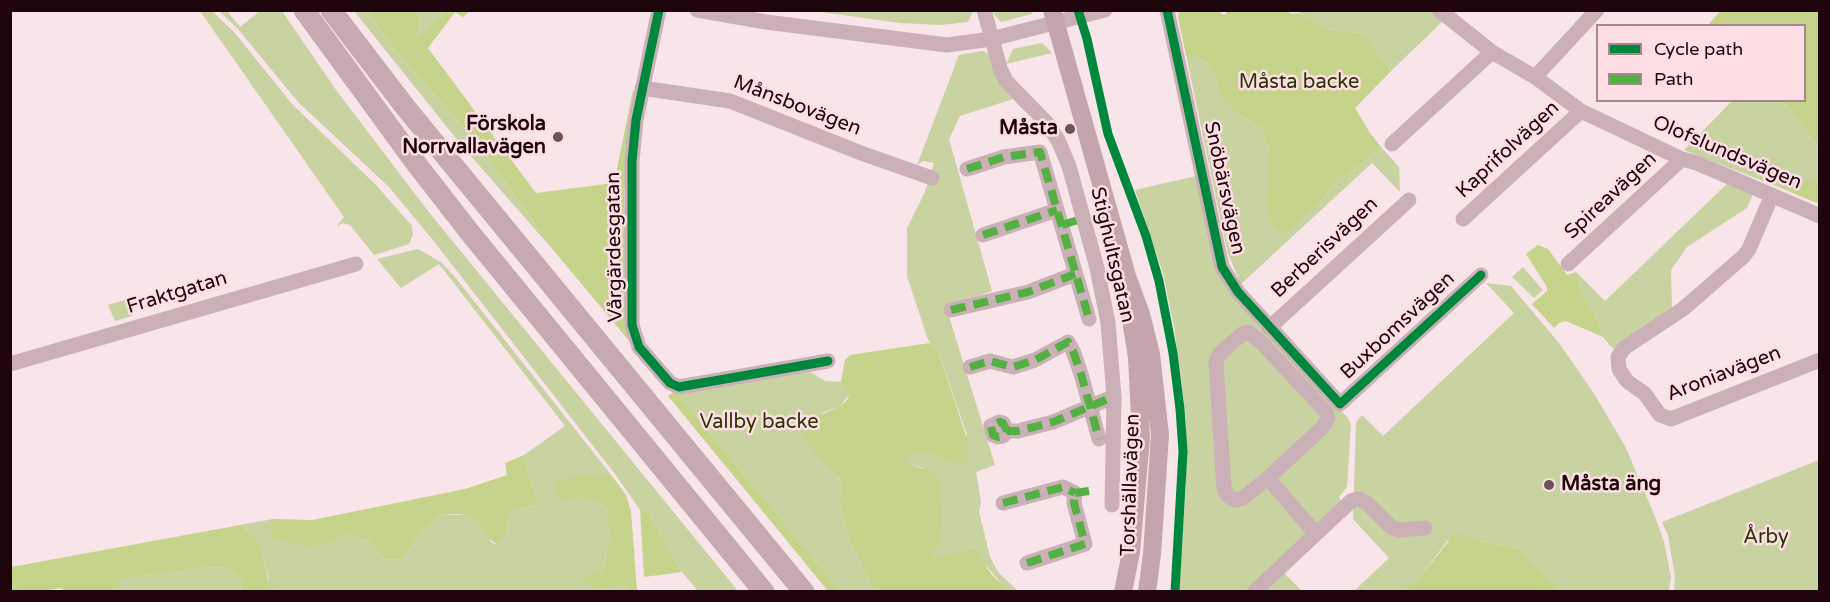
<!DOCTYPE html>
<html>
<head>
<meta charset="utf-8">
<style>
  body { margin:0 }
  #map { position:relative; width:1830px; height:602px; overflow:hidden; background:#f7e5e9; font-family:"Varela Round",sans-serif }
  canvas { display:block }
  .frame { position:absolute; inset:0; border:12px solid #1f060d; pointer-events:none }
  .legend { position:absolute; left:1596px; top:24px; width:210px; height:78px; box-sizing:border-box; background:#fedee4; border:2px solid #a5888e; margin:0; padding:8px 10px; list-style:none; font-size:18px; color:#1f060d }
  .legend li { display:flex; align-items:center; gap:12px; height:30px }
  .legend b { width:30px; border:2px solid #a5888e }
</style>
</head>
<body>
<div id="map">
<canvas width="1830" height="602"></canvas>
<div class="frame"></div>
<ul class="legend">
<li><b style="height:8px;background:#00873e"></b>Cycle path</li>
<li><b style="height:8px;background:#55b044"></b>Path</li>
</ul>
</div>
<script>
const ctx = document.querySelector('canvas').getContext('2d');
ctx.lineJoin = 'round';
function paint(path, color) {
  ctx.fillStyle = color;
  ctx.fill(path, 'evenodd');
}
function toPath(rows) {
  const path = new Path2D();
  for (const r of rows) {
    path.moveTo(r[0], r[1]);
    for (let i = 2; i < r.length; i += 2) path.lineTo(r[i], r[i + 1]);
  }
  return path;
}
function strokePath(path, color, width, dash) {
  ctx.strokeStyle = color;
  ctx.lineWidth = width;
  ctx.lineCap = dash ? 'butt' : 'round';
  ctx.setLineDash(dash || []);
  ctx.stroke(path);
}
function label(font, color, halo, rows, align = 'center') {
  ctx.font = font + ' "Varela Round",sans-serif';
  ctx.lineWidth = 5;
  ctx.setLineDash([]);
  ctx.textBaseline = 'middle';
  ctx.strokeStyle = halo;
  ctx.fillStyle = color;
  for (const [text, x, y, turn = 0] of rows) {
    ctx.save();
    ctx.translate(x, y);
    ctx.rotate((+turn || 0) * Math.PI / 180);
    ctx.textAlign = isNaN(turn) ? turn : align;
    if (halo) ctx.strokeText(text, 0, 0);
    ctx.fillText(text, 0, 0);
    ctx.restore();
  }
}
paint(toPath([
  [872,10,873,12,878,10,973,11,968,22,940,25,900,23,814,11],
  [1005,10,1032,10,1032,14,1001,22,993,13],
  [200,11,212,11,234,32,292,104,376,185,412,226,413,235,409,244,374,255,350,225,343,223,337,226,344,217],
  [219,11,227,11,240,27,260,11,282,11,336,90,428,211,738,591,698,591,682,572,648,511,640,510,615,474,432,239,389,187,298,102,238,29],
  [354,11,368,11,371,17,398,54,476,141,554,251,463,147],
  [418,11,445,11,419,36,416,35,421,22],
  [1298,11,1433,11,1443,21,1391,71,1368,39,1358,33,1326,29,1313,23],
  [1042,43,1052,53,1006,64,1013,49],
  [982,51,992,55,1013,99,960,116,949,139,992,291,955,304,948,313,995,465,976,472,981,502,979,511,990,557,998,572,1018,591,1009,591,1005,588,980,558,975,548,934,559,932,554,938,544,923,468,911,465,908,462,908,458,922,452,952,463,967,435,938,350,930,343,927,337,907,276,907,228,925,192,934,163,923,161,917,165,959,55],
  [1186,55,1193,55,1206,62,1213,71,1218,90,1239,114,1259,127,1264,135,1269,153,1269,167,1285,233,1321,201,1338,179,1348,175,1381,147,1399,167,1400,192,1372,163,1241,284,1228,254],
  [1732,101,1783,101,1819,149,1819,181,1796,181,1786,190,1684,150],
  [1196,176,1211,251,1226,283,1348,418,1351,425,1347,487,1339,497,1341,503,1275,564,1302,591,1179,591,1186,487,1186,421,1182,384,1174,327,1163,273,1135,190],
  [1730,181,1755,189,1747,208,1687,247,1671,270,1672,308,1620,357,1603,337,1595,314,1582,294,1576,272,1605,301],
  [418,249,441,262,455,277,612,476,577,476,557,499,582,498,604,505,608,511,608,526,611,535,610,547,606,556,604,567,600,572,585,578,586,584,596,590,624,584,628,591,273,591,271,590,262,551,256,538,240,525,273,519,271,536,331,542,349,535,368,540,384,559,401,560,408,552,420,532,440,515,468,515,475,520,492,543,496,544,507,532,508,515,515,509,538,505,524,455,565,426,439,264,401,288,377,259],
  [1523,267,1543,290,1534,298,1512,277],
  [1486,283,1511,286,1559,343,1593,392,1625,446,1654,514,1664,542,1671,577,1669,591,1560,591,1521,551,1509,546,1480,541,1466,535,1447,541,1419,579,1408,584,1401,591,1354,591,1389,558,1353,519,1356,422,1362,415,1383,436,1514,313],
  [128,299,132,316,115,321,108,305],
  [810,372,825,381,841,382,849,395,840,406,822,413,825,462,839,478,842,488,839,497,849,539,874,591,841,591,675,391],
  [1819,460,1819,591,1674,591,1675,577,1668,535,1662,522],
  [209,567,228,568,241,580,242,591,119,592,119,583,121,579]
]), '#c9d2a1');
paint(toPath([
  [1721,10,1819,11,1819,149,1783,101,1804,100,1804,26,1708,25],
  [368,11,418,11,421,22,416,35,419,36,445,11,470,11,463,17,455,12,428,48,536,193,614,183,633,90,637,93,624,192,630,342,554,251,476,141,398,54,371,17],
  [1179,11,1218,11,1224,15,1230,10,1284,10,1292,14,1299,13,1326,29,1358,33,1368,39,1391,71,1355,108,1370,133,1381,147,1348,175,1338,179,1321,201,1285,234,1274,226,1268,214,1269,153,1264,135,1259,127,1239,114,1225,101,1218,90,1213,71,1206,62,1193,55,1186,55,1178,17],
  [1796,181,1819,181,1819,204,1786,190],
  [1538,245,1548,249,1567,275,1576,272,1582,294,1595,314,1603,337,1566,321,1559,323,1554,328,1532,304,1547,291,1547,287,1526,254],
  [930,343,938,350,968,442,967,463,952,463,922,452,908,458,908,462,911,465,929,471,937,478,941,487,942,523,938,544,932,555,935,558,975,548,991,574,1009,591,874,591,849,539,839,497,842,488,839,478,807,444,803,432,805,425,810,420,840,406,847,400,849,395,841,382,845,360,850,355],
  [675,391,841,591,828,591,668,396],
  [524,455,538,505,515,509,508,515,507,532,497,544,489,539,475,520,468,515,456,514,440,515,420,532,408,552,401,560,384,559,368,540,349,535,331,542,306,547,270,536,273,519,312,520,465,489,507,475,505,463],
  [577,476,612,476,626,495,631,511,637,591,628,591,624,584,596,590,586,584,584,578,590,573,600,572,604,567,611,535,608,526,608,511,604,505,582,498,557,500,555,482],
  [640,510,648,511,682,572,644,577],
  [240,525,256,538,262,551,268,580,273,591,242,591,241,580,228,568,209,567,122,579,119,583,119,591,66,591,60,588,45,591,11,591,11,567],
  [1454,534,1466,535,1480,541,1509,546,1521,551,1560,591,1401,591,1408,584,1419,579]
]), '#c6d38b');
strokePath(toPath([
  [659,10,636,120,632,161,632,325,639,347,670,383,679,387,828,361],
  [697,10,766,22,947,45,991,39,1105,10],
  [984,10,1000,68,1006,81,1046,122,1058,140,1069,166,1097,268,1108,323,1114,397,1112,505],
  [1167,10,1222,267,1238,292,1340,404,1481,275],
  [1439,10,1492,52,1535,77,1581,111,1682,159,1697,163,1820,216],
  [1535,77,1597,10],
  [642,88,730,101,861,153,932,178],
  [1392,144,1492,52],
  [967,169,1004,157,1040,152,1089,319],
  [1772,195,1749,249,1744,256,1683,309,1624,348,1618,357,1619,369,1627,381,1645,394,1660,415,1671,419,1820,360],
  [1463,219,1581,111],
  [983,235,1057,210],
  [1568,264,1682,159],
  [951,310,1028,292,1075,274],
  [1269,328,1409,200],
  [10,364,356,264],
  [970,367,990,361,1013,367,1035,360,1068,342,1073,351,1081,374,1099,439],
  [1007,431,1003,423,999,422,991,426,993,435,998,437,1003,436,1007,431,1018,431,1053,422,1108,399],
  [1268,478,1243,498,1237,500,1232,499,1227,495,1224,488,1216,362,1220,353,1242,334,1248,332,1262,343,1326,412,1328,419,1323,427,1268,478,1316,534],
  [1003,503,1063,487,1075,493],
  [1027,563,1085,544,1074,503,1075,493],
  [1254,592,1351,501,1358,499,1367,503,1391,527,1398,530,1425,528]
]), '#ccb0b7', 15);
strokePath(toPath([
  [1052,10,1127,276,1141,314,1151,354,1160,435,1152,554,1147,592],
  [1123,592,1131,552,1141,438,1137,357,1130,314]
]), '#c5a4ae', 18);
strokePath(toPath([
  [304,10,415,162,471,234,764,592],
  [331,10,406,108,804,592]
]), '#c7a9b2', 21);
strokePath(toPath([
  [967,169,1004,157,1040,152,1089,319],
  [1062,225,1078,220],
  [983,235,1057,210],
  [951,310,1028,292,1075,274],
  [970,367,990,361,1013,367,1035,360,1068,342,1073,351,1081,374,1099,439],
  [1007,431,1003,423,999,422,991,426,993,435,998,437,1003,436,1007,431,1018,431,1053,422,1108,399],
  [1075,493,1089,491],
  [1003,503,1063,487,1075,493],
  [1027,563,1085,544,1074,503,1075,493]
]), '#55b044', 8, [15, 8]);
strokePath(toPath([
  [659,10,636,120,632,161,632,325,639,347,670,383,679,387,828,361],
  [1078,10,1087,39,1108,134,1146,236,1159,281,1173,353,1180,409,1183,451,1175,592],
  [1167,10,1222,267,1238,292,1340,404,1481,275]
]), '#00873e', 9);
for (const [x, y, r, color] of [
  [1070,129,6,"#6b545a"],
  [558,137,6,"#6b545a"],
  [1549,485,6,"#6b545a"]
]) {
  const dot = new Path2D();
  dot.arc(x, y, r, 0, 2 * Math.PI);
  ctx.fillStyle = color;
  ctx.fill(dot);
  strokePath(dot, '#fedee4', 2);
}
label('20px', '#283600', '#fedee4', [
  ["Måsta backe",1299,83],
  ["Vallby backe",759,423],
  ["Årby",1766,538]
]);
label('20px', '#1f060d', '#fedee4', [
  ["Månsbovägen",797,106,21],
  ["Kaprifolvägen",1508,150,-43],
  ["Olofslundsvägen",1727,153,23],
  ["Snöbärsvägen",1224,188,78],
  ["Spireavägen",1611,196,-43],
  ["Vårgärdesgatan",615,247,-91],
  ["Berberisvägen",1325,248,-43],
  ["Stighultsgatan",1112,255,77],
  ["Fraktgatan",177,293,-17],
  ["Buxbomsvägen",1398,326,-43],
  ["Aroniavägen",1724,374,-21],
  ["Torshällavägen",1131,485,-88]
]);
label('bold 20px', '#1f060d', '#fedee4', [
  ["Förskola",546,125],
  ["Norrvallavägen",546,148],
  ["Måsta",1058,129],
  ["Måsta äng",1561,485,"left"]
], 'right');
</script>
</body>
</html>
